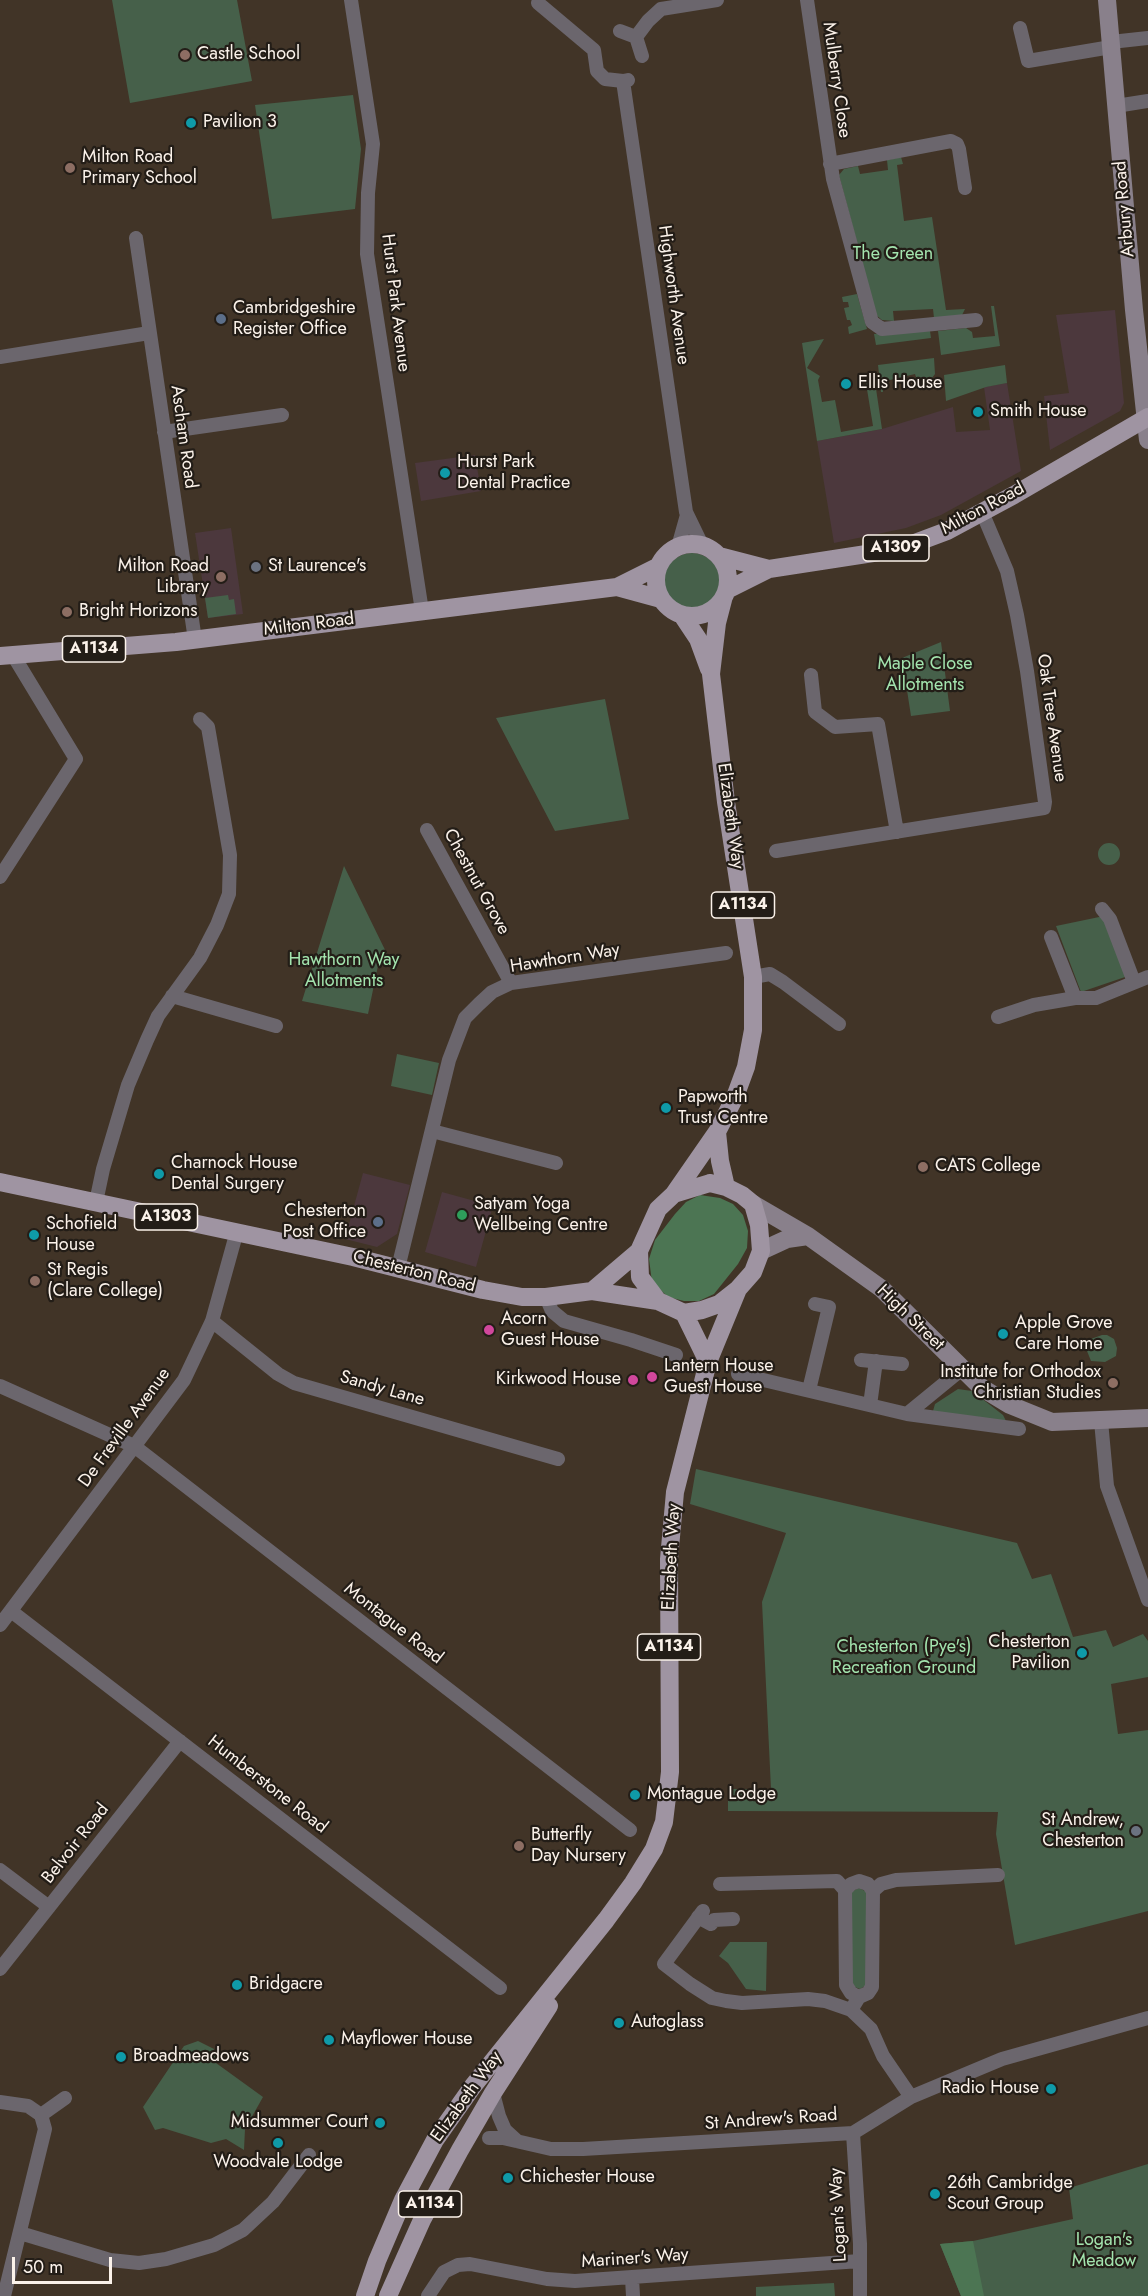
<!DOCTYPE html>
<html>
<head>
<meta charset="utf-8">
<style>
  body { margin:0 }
  #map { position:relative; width:1148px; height:2296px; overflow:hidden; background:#413427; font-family:Jost,sans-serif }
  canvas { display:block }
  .scale { position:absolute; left:12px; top:2257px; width:100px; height:27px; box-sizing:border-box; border:3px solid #fbf2ea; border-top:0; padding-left:8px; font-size:18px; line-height:21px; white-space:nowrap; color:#fbf2ea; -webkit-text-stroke:4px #231d17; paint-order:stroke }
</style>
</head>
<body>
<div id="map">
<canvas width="1148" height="2296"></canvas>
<div class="scale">50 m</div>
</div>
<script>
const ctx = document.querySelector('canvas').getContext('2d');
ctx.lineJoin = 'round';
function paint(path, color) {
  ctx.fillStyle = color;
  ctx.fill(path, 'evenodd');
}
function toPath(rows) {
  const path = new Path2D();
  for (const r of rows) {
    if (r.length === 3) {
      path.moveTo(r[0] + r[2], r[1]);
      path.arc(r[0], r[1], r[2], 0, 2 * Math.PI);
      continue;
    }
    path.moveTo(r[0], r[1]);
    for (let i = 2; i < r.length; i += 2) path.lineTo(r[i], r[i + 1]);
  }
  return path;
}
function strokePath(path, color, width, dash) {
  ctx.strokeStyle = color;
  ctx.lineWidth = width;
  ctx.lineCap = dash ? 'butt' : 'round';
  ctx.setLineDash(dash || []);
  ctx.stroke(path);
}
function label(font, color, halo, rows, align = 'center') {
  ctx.font = font + ' Jost,sans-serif';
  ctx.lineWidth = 4.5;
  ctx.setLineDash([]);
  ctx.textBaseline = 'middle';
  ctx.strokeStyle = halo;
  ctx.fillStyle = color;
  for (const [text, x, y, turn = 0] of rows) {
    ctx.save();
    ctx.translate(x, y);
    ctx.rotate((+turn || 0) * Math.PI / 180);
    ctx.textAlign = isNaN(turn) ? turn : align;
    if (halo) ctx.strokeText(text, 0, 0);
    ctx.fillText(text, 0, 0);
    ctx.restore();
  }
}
paint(toPath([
  [1115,310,1124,403,1120,411,1050,450,1044,396,1069,393,1056,315],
  [1007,383,1021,471,941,515,906,528,834,543,817,441,882,429,953,407,956,432,990,430,984,387],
  [475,455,481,491,421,501,415,463],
  [231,528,243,614,208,618,195,533],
  [363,1173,410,1185,397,1234,377,1247,345,1239],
  [442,1192,493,1206,476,1267,425,1252]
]), '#4c383d');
paint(toPath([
  [112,0,237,0,252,81,130,103],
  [353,95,361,149,355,209,272,219,255,105],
  [901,157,903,164,897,165,904,221,932,217,946,310,965,309,962,315,934,318,933,309,893,311,894,321,882,320,876,315,839,175,844,169,858,166,860,174,888,170,887,160],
  [857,294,867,329,849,334,848,327,852,325,850,320,847,320,844,308,849,307,848,302,843,302,842,297],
  [991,306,994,306,1000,346,941,355,938,331,966,328,972,332,973,338,995,336],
  [930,331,931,338,876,345,874,334],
  [824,339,807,368,820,376,818,380,822,402,835,400,841,432,873,426,865,377,870,377,871,383,875,382,882,429,817,441,802,343],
  [934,358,935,374,932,378,918,383,915,374,882,382,883,392,881,392,878,365],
  [1005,365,1007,383,986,387,946,401,944,375],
  [692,581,28],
  [228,595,229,600,234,599,236,614,208,618,205,598],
  [941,642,950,711,911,716,902,658],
  [605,699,629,819,555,831,496,718],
  [1109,854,11],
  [344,866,388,956,379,961,368,1014,302,1001],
  [1104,916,1128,976,1081,992,1056,926],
  [397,1054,439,1063,432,1095,391,1086],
  [1102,1335,1107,1335,1114,1339,1117,1348,1116,1356,1105,1362,1091,1361,1085,1346,1088,1340],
  [958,1389,972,1391,1003,1415,1007,1423,933,1411,935,1404],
  [696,1469,1017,1543,1032,1579,1051,1574,1073,1637,1106,1630,1113,1647,1143,1634,1148,1641,1148,1677,1111,1684,1118,1734,1148,1730,1148,1911,1015,1945,996,1834,998,1812,728,1811,728,1789,771,1789,762,1602,786,1533,690,1504],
  [859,1888,867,1892,868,1981,865,1986,860,1989,852,1986,851,1892],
  [730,1942,767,1942,766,1991,746,1989,728,1963,719,1956],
  [198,2041,214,2049,216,2063,263,2097,245,2129,244,2150,226,2139,211,2143,163,2128,155,2130,143,2107,184,2046],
  [1148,2164,1148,2296,961,2296,940,2244,973,2241,1073,2219,1069,2188],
  [834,2283,835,2296,756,2296,756,2287]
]), '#46604a');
paint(toPath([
  [700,1195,720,1198,733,1204,743,1215,748,1231,747,1248,738,1264,714,1294,699,1301,684,1301,668,1297,652,1282,649,1259,655,1240,675,1214,686,1202],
  [973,2241,984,2296,961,2296,940,2244]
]), '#4c7553');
strokePath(toPath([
  [351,0,373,144,368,193,367,254,422,611],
  [807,0,833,179,872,322,882,329,976,320],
  [538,3,594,50,597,71,605,79,623,81,628,80],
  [1020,28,1028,61,1111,47],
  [620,31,636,37],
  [1111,42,1148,38],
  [642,56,636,37,648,21,661,9,717,0],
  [623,81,686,512,702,545],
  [1116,106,1148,101],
  [830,164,951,141,957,144,959,149,965,188],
  [136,238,195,640],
  [0,357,149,333],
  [164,432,282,415],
  [678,547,687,515],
  [811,675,815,712,835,727,878,724,897,832],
  [427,830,511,983],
  [776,851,1044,808,1045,802,1027,671,1017,615,1007,571,982,512],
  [0,877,76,759,13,655],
  [1102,909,1110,919,1134,982],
  [1051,937,1075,998],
  [753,977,770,974,783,982,839,1024],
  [172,996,276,1026],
  [998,1017,1034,1005,1075,998,1096,998,1148,977],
  [432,1131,556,1163],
  [96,1202,103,1169,128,1085,147,1040,158,1016,200,958,217,925,229,894,230,855,208,727,200,719],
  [398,1268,449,1060,465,1018,479,1004,492,992,511,983,726,953],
  [546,1297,552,1311,564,1321,631,1340,676,1355],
  [212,1321,278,1374,294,1383,558,1459],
  [861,1360,902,1364],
  [738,1374,907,1414,1019,1429],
  [0,1386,134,1446,630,1830],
  [809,1390,829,1307,815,1304],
  [870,1405,876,1361],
  [907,1414,962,1369],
  [1101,1421,1107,1486,1148,1600],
  [11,1611,500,1988],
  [0,1625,184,1380,212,1321,237,1231],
  [0,1870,49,1907],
  [720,1884,837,1881,845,1890,851,1884,859,1881,868,1884,873,1891,881,1884,896,1880,998,1875],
  [845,1890,846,1985,851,1993,859,1997],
  [873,1891,872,1987,868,1993,859,1997,851,2010,871,2029,883,2056,911,2097],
  [703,1911,664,1964,690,1984,712,1998,726,2001,742,2003,808,1999,825,2001,851,2010],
  [698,1917,711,1924,714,1920,733,1919],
  [0,1969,180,1741],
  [493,2093,499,2116,505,2130,517,2141],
  [0,2102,28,2106,41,2115,45,2129,4,2296],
  [41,2115,65,2098],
  [853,2133,860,2244,860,2296],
  [489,2138,503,2138,551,2149,583,2149,853,2133,911,2097,1002,2059,1148,2018],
  [20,2233,110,2260,139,2263,166,2259,214,2245,243,2230,273,2202,309,2155],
  [632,2278,633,2296],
  [428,2296,444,2272,458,2265,470,2264,547,2279,575,2281,860,2261]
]), '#6b666d', 14);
strokePath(toPath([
  [1107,0,1134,310,1148,440],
  [753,1204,808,1236,882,1289,982,1388,1010,1405,1052,1422,1148,1418],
  [761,1251,787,1239,808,1236]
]), '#89808b', 18);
strokePath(toPath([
  [692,580,36],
  [719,556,769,569],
  [617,587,661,599],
  [727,590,769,569,886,551,907,546,947,531,1014,495,1148,417],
  [682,615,698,639,709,669],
  [0,656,176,642,617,587,659,566],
  [717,1132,720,1161,726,1187],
  [0,1182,353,1257,483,1290,522,1297,546,1297,592,1291,658,1301],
  [710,1183,726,1187,742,1195,753,1204,759,1225,761,1251,753,1272,738,1289,719,1304,702,1310,684,1313,658,1301,640,1277,639,1251,658,1209,674,1194,710,1183],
  [674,1194,717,1132,735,1097,746,1067,753,1030,753,977,726,802,711,674,717,623,723,600],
  [592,1291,639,1251],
  [684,1313,708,1362],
  [365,2296,377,2261,403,2200,435,2140,473,2086,606,1920,633,1883,654,1849,664,1822,670,1772,669,1559,675,1492,708,1362,738,1289],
  [388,2296,422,2220,460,2150,493,2093,549,2006]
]), '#9f94a2', 18);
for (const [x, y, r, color] of [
  [185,55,6,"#8d6e63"],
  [191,123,6,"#0f9aa8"],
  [70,168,6,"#8d6e63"],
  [221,319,6,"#5c6f8a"],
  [846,384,6,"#0f9aa8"],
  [978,412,6,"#0f9aa8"],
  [445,473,6,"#0f9aa8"],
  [256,567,6,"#6b7280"],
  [221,577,6,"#8d6e63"],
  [67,612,6,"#8d6e63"],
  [666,1108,6,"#0f9aa8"],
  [923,1167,6,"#8d6e63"],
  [159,1174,6,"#0f9aa8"],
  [462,1215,6,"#2e9e5b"],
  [378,1222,6,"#5c6f8a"],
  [34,1235,6,"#0f9aa8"],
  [35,1281,6,"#8d6e63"],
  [489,1330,6,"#d1479c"],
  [1003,1334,6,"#0f9aa8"],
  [652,1377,6,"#d1479c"],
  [633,1380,6,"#d1479c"],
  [1113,1383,6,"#8d6e63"],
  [1082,1653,6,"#0f9aa8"],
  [635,1795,6,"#0f9aa8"],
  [1136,1831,6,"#6b7280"],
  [519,1846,6,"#8d6e63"],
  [237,1985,6,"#0f9aa8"],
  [619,2023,6,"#0f9aa8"],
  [329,2040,6,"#0f9aa8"],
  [121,2057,6,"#0f9aa8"],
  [1051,2089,6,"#0f9aa8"],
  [380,2123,6,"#0f9aa8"],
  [278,2143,6,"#0f9aa8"],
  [508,2178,6,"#0f9aa8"],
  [935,2194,6,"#0f9aa8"]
]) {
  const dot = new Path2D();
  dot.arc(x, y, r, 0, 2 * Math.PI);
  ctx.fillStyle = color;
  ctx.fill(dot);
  strokePath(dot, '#231d17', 2);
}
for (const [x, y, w] of [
  [896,548,66],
  [94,649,63],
  [743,905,63],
  [166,1217,63],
  [669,1647,63],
  [430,2204,63]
]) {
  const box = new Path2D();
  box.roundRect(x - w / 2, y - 13, w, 26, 4.5);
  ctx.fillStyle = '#231d17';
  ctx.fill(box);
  strokePath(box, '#fbf2ea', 1.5);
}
label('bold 16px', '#fbf2ea', null, [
  ["A1309",896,548],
  ["A1134",94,649],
  ["A1134",743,905],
  ["A1303",166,1217],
  ["A1134",669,1647],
  ["A1134",430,2204]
]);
label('18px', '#fbf2ea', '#231d17', [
  ["Castle School",197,55],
  ["Pavilion 3",203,123],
  ["Milton Road",82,158],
  ["Primary School",82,179],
  ["Cambridgeshire",233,309],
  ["Register Office",233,330],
  ["Ellis House",858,384],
  ["Smith House",990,412],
  ["Hurst Park",457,463],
  ["Dental Practice",457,484],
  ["Milton Road",209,567,"right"],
  ["Library",209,588,"right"],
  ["St Laurence's",268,567],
  ["Bright Horizons",79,612],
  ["Papworth",678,1098],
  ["Trust Centre",678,1119],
  ["Charnock House",171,1164],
  ["Dental Surgery",171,1185],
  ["CATS College",935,1167],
  ["Satyam Yoga",474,1205],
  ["Wellbeing Centre",474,1226],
  ["Chesterton",366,1212,"right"],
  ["Post Office",366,1233,"right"],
  ["Schofield",46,1225],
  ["House",46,1246],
  ["St Regis",47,1271],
  ["(Clare College)",47,1292],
  ["Acorn",501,1320],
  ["Guest House",501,1341],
  ["Apple Grove",1015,1324],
  ["Care Home",1015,1345],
  ["Lantern House",664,1367],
  ["Guest House",664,1388],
  ["Institute for Orthodox",1101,1373,"right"],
  ["Christian Studies",1101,1394,"right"],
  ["Kirkwood House",621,1380,"right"],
  ["Chesterton",1070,1643,"right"],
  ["Pavilion",1070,1664,"right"],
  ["Montague Lodge",647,1795],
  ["St Andrew,",1124,1821,"right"],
  ["Chesterton",1124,1842,"right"],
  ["Butterfly",531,1836],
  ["Day Nursery",531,1857],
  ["Bridgacre",249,1985],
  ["Autoglass",631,2023],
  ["Mayflower House",341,2040],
  ["Broadmeadows",133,2057],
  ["Radio House",1039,2089,"right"],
  ["Midsummer Court",368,2123,"right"],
  ["Woodvale Lodge",278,2163,"center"],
  ["Chichester House",520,2178],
  ["26th Cambridge",947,2184],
  ["Scout Group",947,2205]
], 'left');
label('18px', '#fbf2ea', '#231d17', [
  ["Mulberry Close",836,80,82],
  ["Arbury Road",1125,209,-95],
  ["Highworth Avenue",673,295,82],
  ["Hurst Park Avenue",395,303,83],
  ["Ascham Road",183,437,82],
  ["Milton Road",983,509,-28],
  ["Milton Road",309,625,-7],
  ["Oak Tree Avenue",1051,718,82],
  ["Elizabeth Way",730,816,82],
  ["Chestnut Grove",476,882,61],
  ["Hawthorn Way",565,959,-9],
  ["Chesterton Road",414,1272,14],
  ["High Street",910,1318,44],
  ["Sandy Lane",382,1389,16],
  ["De Freville Avenue",125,1428,-54],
  ["Elizabeth Way",672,1557,-87],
  ["Montague Road",393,1624,38],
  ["Humberstone Road",267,1785,38],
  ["Belvoir Road",76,1844,-52],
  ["Elizabeth Way",467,2097,-54],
  ["St Andrew's Road",771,2120,-4],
  ["Logan's Way",839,2215,-93],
  ["Mariner's Way",635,2259,-4]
]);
label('18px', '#a3e4ae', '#231d17', [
  ["The Green",893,255],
  ["Maple Close",925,665],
  ["Allotments",925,686],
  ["Hawthorn Way",344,961],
  ["Allotments",344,982],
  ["Chesterton (Pye's)",904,1648],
  ["Recreation Ground",904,1669],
  ["Logan's",1104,2241],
  ["Meadow",1104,2262]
]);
</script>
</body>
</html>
